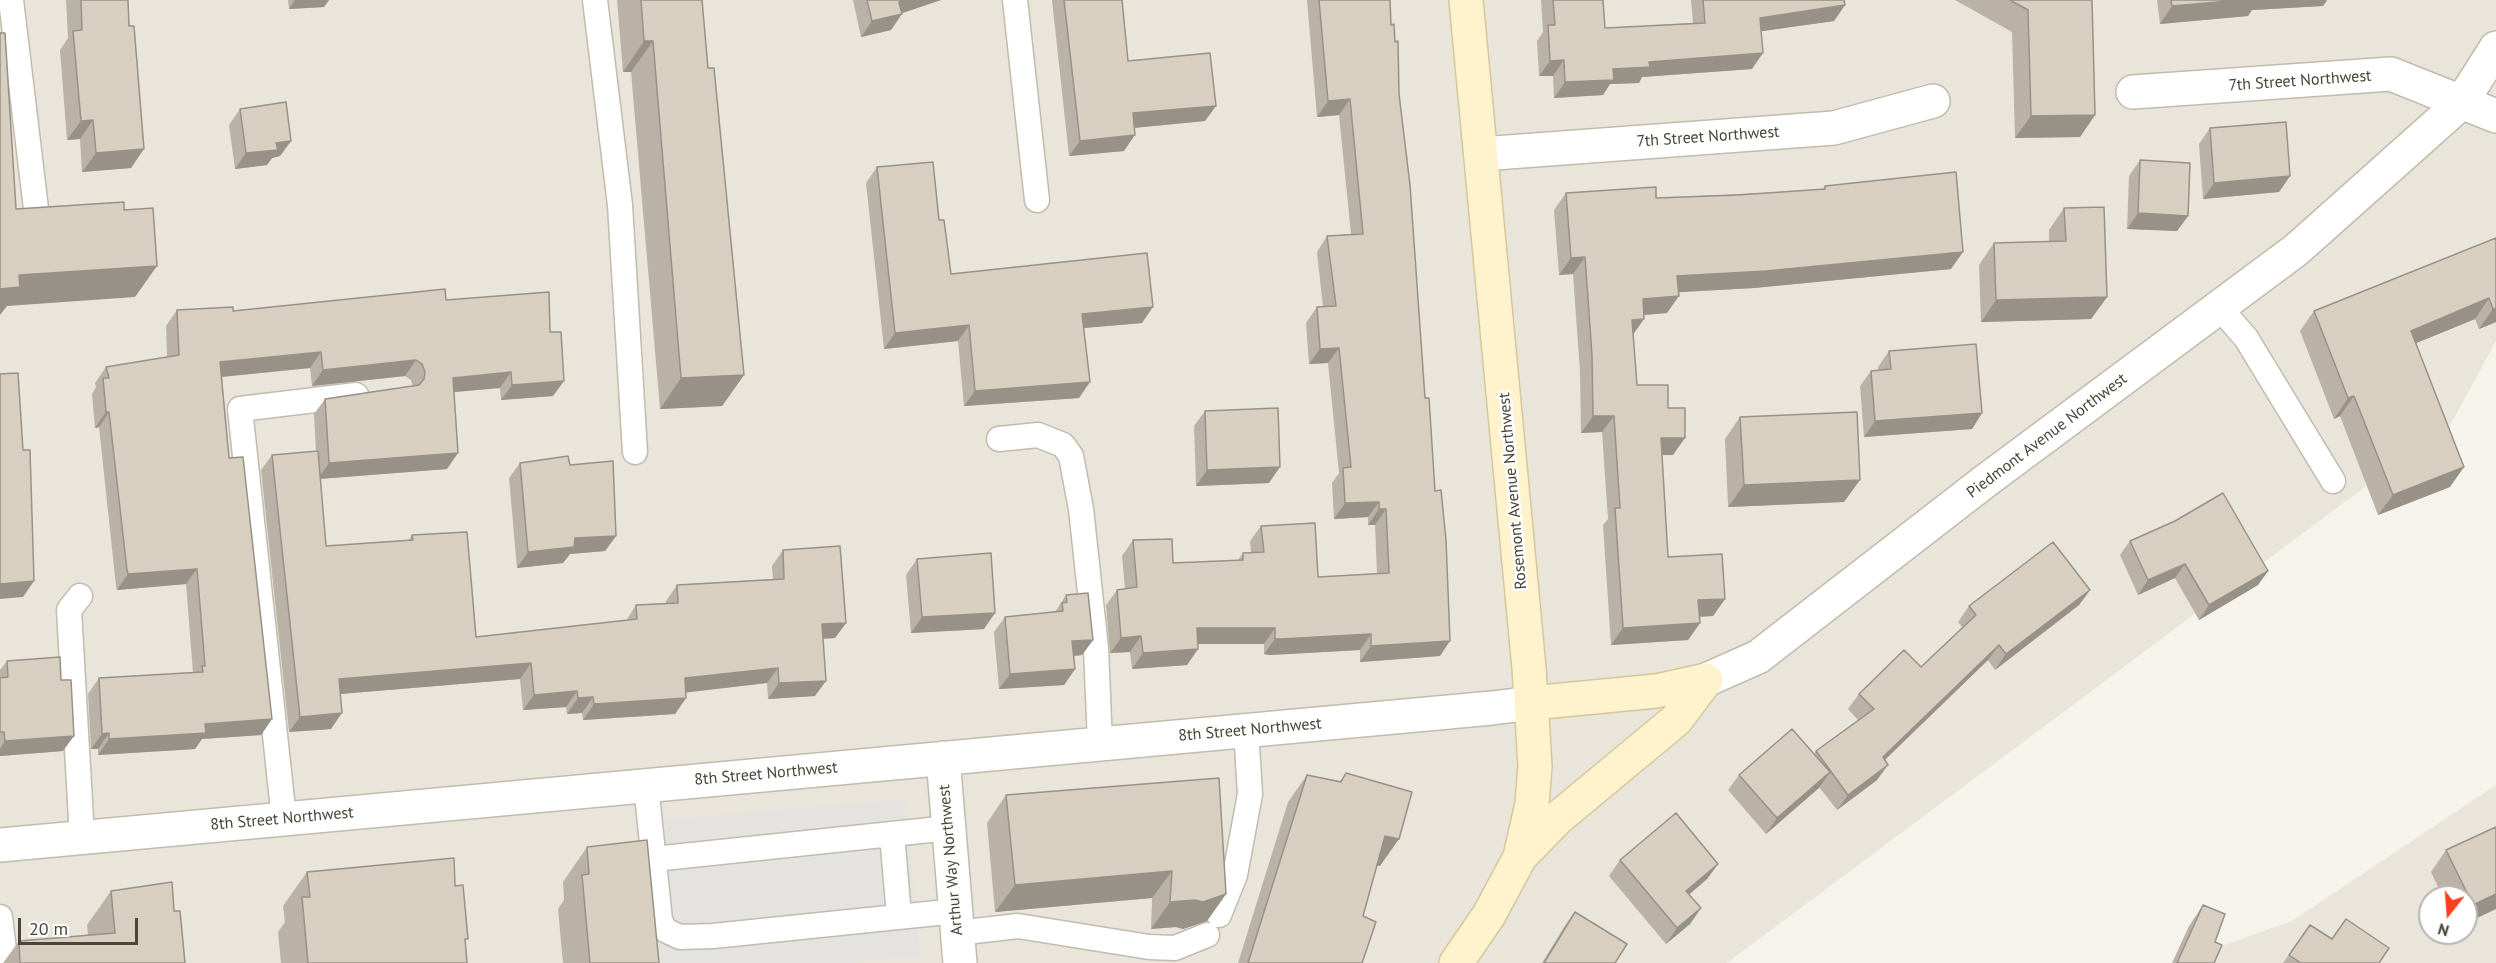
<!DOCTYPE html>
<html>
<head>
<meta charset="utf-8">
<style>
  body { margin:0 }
  #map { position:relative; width:2496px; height:963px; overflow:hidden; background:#f6f3ec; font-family:"PT Sans",sans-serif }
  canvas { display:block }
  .north { position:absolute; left:2418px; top:885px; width:60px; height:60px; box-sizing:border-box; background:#fff; border:2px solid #b7b4b0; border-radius:50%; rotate:197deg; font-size:16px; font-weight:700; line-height:24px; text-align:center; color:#4b4439 }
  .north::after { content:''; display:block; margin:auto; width:21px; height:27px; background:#fc3f1d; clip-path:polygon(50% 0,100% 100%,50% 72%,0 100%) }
  .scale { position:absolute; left:18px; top:918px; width:120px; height:27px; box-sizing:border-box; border:3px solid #4b4439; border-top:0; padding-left:8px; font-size:18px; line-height:21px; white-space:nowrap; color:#4b4439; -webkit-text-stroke:4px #fff; paint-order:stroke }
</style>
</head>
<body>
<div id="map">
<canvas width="2496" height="963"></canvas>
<div class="north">N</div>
<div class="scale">20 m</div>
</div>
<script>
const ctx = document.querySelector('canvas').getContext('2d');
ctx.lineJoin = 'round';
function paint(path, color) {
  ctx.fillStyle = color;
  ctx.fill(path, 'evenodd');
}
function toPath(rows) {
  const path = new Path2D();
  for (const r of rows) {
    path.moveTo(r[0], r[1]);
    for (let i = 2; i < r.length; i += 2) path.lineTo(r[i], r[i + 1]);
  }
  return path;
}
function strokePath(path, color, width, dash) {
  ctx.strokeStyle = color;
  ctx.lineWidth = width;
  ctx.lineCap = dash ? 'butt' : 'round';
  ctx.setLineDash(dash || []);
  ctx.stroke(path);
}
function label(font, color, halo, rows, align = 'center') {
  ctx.font = font + ' "PT Sans",sans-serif';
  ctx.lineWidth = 5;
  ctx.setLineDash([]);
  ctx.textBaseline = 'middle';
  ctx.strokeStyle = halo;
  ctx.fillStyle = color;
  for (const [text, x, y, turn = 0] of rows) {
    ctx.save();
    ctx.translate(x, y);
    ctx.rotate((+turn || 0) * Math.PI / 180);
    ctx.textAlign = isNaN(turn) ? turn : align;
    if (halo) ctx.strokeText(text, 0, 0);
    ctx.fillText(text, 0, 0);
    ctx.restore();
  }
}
paint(toPath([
  [0,0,2496,0,2496,341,2452,422,1727,963,0,963],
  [2496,785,2496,963,2173,963,2292,921],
  [2430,897,2466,897,2466,933,2430,933]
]), '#eae5da');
paint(toPath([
  [906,799,920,956,849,963,644,963,635,822]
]), '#e5e3e0');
const lane = toPath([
  [11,0,36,209],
  [595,0,620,205,635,452],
  [1015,0,1037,200],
  [2219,307,2246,338,2333,481],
  [999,439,1038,435,1063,445,1071,456,1081,509,1096,648,1100,743],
  [80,596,69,610,82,837],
  [646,785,660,920,665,930,680,937,713,936,956,911],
  [284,819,240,409,356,395],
  [892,834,899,916],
  [654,859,949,828],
  [1219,915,1235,875,1250,794,1246,730],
  [0,917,5,958],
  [957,933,1018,926,1149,947,1175,948,1207,935]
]);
const street = toPath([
  [2133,92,2391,74,2496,116],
  [1481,154,1834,128,1933,101],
  [1706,680,1758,657,1984,482,2296,250,2461,103,2496,48],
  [943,758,960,963],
  [0,845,1492,708,1532,703]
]);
const secondary = toPath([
  [1532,703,1656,691,1706,680],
  [1520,857,1558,818,1676,720,1706,680],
  [1456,963,1489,915,1520,857,1532,804,1535,766,1529,668,1466,0]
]);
strokePath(lane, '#c2bbae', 27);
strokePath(street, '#c2bbae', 36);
strokePath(secondary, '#d6c79b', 36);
strokePath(lane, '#fff', 24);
strokePath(street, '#fff', 33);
strokePath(secondary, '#fff3cd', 33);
paint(toPath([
  [66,0,128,0,131,168,82,172,80,139,67,140,60,50,68,38],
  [288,0,329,0,324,7,289,9],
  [617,0,702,0,708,68,744,375,722,406,660,409,631,72,623,72],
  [853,0,941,0,901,13,891,30,861,37],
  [1052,0,1122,0,1128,61,1205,121,1134,128,1124,151,1069,156],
  [1307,0,1390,0,1391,25,1399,94,1440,656,1360,662,1360,650,1270,655,1264,654,1264,644,1197,644,1198,649,1187,665,1132,669,1130,652,1110,653,1106,605,1117,590,1125,589,1122,556,1133,540,1173,563,1238,560,1243,553,1251,553,1250,541,1261,526,1318,577,1377,574,1375,525,1368,525,1368,517,1334,519,1332,483,1339,473,1328,363,1309,364,1306,323,1317,307,1323,307,1317,252,1327,236,1351,234,1339,115,1317,117],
  [1541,0,1603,0,1605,28,1693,23,1691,0,1844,0,1845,5,1834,21,1761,31,1752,69,1642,77,1639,83,1610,84,1603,95,1554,98,1553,76,1539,76,1537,41,1543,32],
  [1955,0,2092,0,2095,115,2080,137,2015,138,2012,32],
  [2157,0,2327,0,2323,6,2252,10,2248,16,2160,24],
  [240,109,291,141,280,156,272,158,267,165,235,169,229,125],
  [2210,128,2290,176,2279,192,2203,199,2199,144],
  [2140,160,2188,216,2177,231,2127,229,2129,176],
  [877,167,939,220,951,274,1142,323,1084,328,1079,398,964,406,958,341,884,349,866,183],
  [1825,186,1951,269,1754,288,1678,292,1667,313,1644,315,1644,319,1633,334,1637,385,1668,408,1673,455,1662,455,1668,557,1725,599,1713,616,1699,617,1700,623,1688,640,1611,645,1603,525,1608,519,1602,432,1581,433,1580,372,1573,274,1559,275,1554,210,1566,193,1656,198,1822,190],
  [2064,208,2107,297,2091,319,1981,322,1979,265,1994,243,2049,241,2049,230],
  [2496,238,2496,322,2479,329,2475,319,2416,343,2450,487,2378,515,2340,416,2334,419,2300,331,2314,311],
  [446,300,553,396,501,400,500,388,454,392,447,469,320,479,326,546,408,541,412,535,476,637,626,621,636,605,666,604,666,601,677,585,773,579,772,566,783,550,846,623,835,638,823,639,815,696,768,699,767,683,686,692,686,698,675,714,583,720,582,713,567,714,566,707,523,710,520,679,340,694,331,729,289,732,261,470,272,455,316,452,314,414,325,399,413,386,411,380,405,376,312,386,310,368,222,377,229,458,272,719,261,735,202,739,195,749,98,755,98,749,91,749,88,694,99,678,193,673,186,584,117,590,116,586,99,427,95,428,92,394,96,387,95,383,106,367,167,357,166,326,177,310,233,311],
  [1889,351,1982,413,1972,429,1864,437,1860,386,1871,371,1878,370,1878,367],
  [1205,411,1269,483,1196,486,1194,426],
  [1740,417,1844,502,1728,507,1725,439],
  [520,463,570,465,616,536,605,551,570,554,563,563,517,568,509,478],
  [2130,541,2268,571,2258,585,2199,620,2175,578,2138,595,2120,555],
  [917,559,984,629,911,633,906,575],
  [2090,590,2079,605,1995,670,1988,660,1885,760,1877,780,1837,810,1819,787,1766,834,1728,790,1739,775,1814,754,1816,751,1858,720,1848,709,1859,694,1921,667,1963,628,1958,622,1969,606],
  [1066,595,1093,640,1082,655,1074,656,1075,669,1064,685,999,689,994,632,1005,617,1055,612],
  [7,661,63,751,0,756,0,670],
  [1346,773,1380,866,1377,866,1363,916,1362,963,1238,963,1288,802,1307,775,1340,781],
  [1006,795,1226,894,1207,921,1183,929,1176,927,1151,929,1152,898,995,912,987,823],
  [2496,827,2496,909,2466,923,2466,897,2443,897,2431,872,2446,850],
  [587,847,659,963,563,963,558,909,564,900,563,882],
  [1620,860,1718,864,1707,879,1689,895,1701,908,1690,924,1666,944,1609,876],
  [307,872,455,886,465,943,467,963,281,963,278,932,285,922,283,906],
  [111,891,174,911,185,963,3,963,19,941,88,935,87,925],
  [2203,905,2215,942,2214,963,2172,963,2189,926],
  [1575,912,1615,963,1542,963,1564,927],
  [2310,925,2332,939,2379,963,2283,963]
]), '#bab2a6');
paint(toPath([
  [295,0,329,0,324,7,289,9],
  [906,0,941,0,891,17,902,14,891,30,861,37,872,21,899,2],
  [2241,0,2327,0,2323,6,2252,10,2248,16,2160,24,2172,6],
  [1845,5,1834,21,1749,33,1760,18],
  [644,41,653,41,631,72,623,72],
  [1763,53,1752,69,1642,77,1639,83,1610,84,1603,95,1554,98,1565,82,1613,69,1649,62],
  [1564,60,1553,76,1539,76,1550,61],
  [1350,99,1339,115,1317,117,1328,101],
  [1216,106,1205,121,1122,129,1133,113],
  [2095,115,2080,137,2015,138,2031,116],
  [93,120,80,139,67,140,81,121],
  [1135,135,1124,151,1069,156,1080,141],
  [291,141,280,156,272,158,267,165,235,169,246,153,276,143],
  [144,149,131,168,82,172,96,153],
  [2290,176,2279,192,2203,199,2214,183],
  [2138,213,2188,216,2177,231,2127,229],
  [1963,252,1951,269,1754,288,1665,293,1677,276],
  [1585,257,1573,274,1559,275,1571,258],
  [157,266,135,297,7,306,0,315,0,289,19,275],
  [1679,296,1667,313,1631,316,1643,299],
  [2107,297,2091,319,1981,322,1996,300],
  [2489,298,2475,319,2397,351,2411,331],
  [1153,307,1142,323,1072,329,1082,314],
  [2496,308,2496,322,2479,329,2493,309],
  [1644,319,1632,336,1632,320],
  [969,325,958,341,884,349,895,333],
  [1339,348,1328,363,1309,364,1320,349],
  [321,352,310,368,209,378,220,362],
  [416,360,405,376,312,386,323,370],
  [511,372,500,388,442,393,453,378],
  [744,375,722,406,660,409,681,378],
  [564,381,553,396,501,400,512,385],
  [1090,382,1079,398,964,406,975,391],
  [2354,396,2340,416,2334,419,2348,398],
  [106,412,109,412,99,427,95,428],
  [1982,413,1972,429,1864,437,1875,421],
  [1593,416,1614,416,1602,432,1581,433],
  [1661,438,1685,438,1673,455,1649,455],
  [458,453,447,469,318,479,329,463],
  [1280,467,1269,483,1196,486,1207,470],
  [2464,467,2450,487,2378,515,2393,495],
  [1860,480,1844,502,1728,507,1744,485],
  [1379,502,1368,517,1334,519,1345,503],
  [1379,509,1386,509,1375,525,1368,525],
  [616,536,605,551,570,554,563,563,517,568,528,552,575,538],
  [2185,564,2175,578,2138,595,2148,580],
  [197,569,186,584,117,590,128,574],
  [2268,571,2258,585,2199,620,2209,605],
  [34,581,23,597,0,599,0,584],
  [2090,590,2079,605,1995,670,2006,654],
  [1725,599,1713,616,1686,617,1698,600],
  [995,613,984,629,911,633,922,617],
  [846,623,835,638,811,639,822,624],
  [1700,623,1688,640,1611,645,1623,628],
  [1197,628,1275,628,1264,644,1186,644],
  [1371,634,1360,650,1270,655,1264,654,1275,639],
  [1141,636,1130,652,1110,653,1121,638],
  [1093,640,1082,655,1061,657,1072,641],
  [1450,641,1440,656,1360,662,1371,646],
  [1999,645,1988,660,1872,772,1883,757],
  [1198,649,1187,665,1132,669,1143,653],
  [531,663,520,679,328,695,339,679],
  [778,668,767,683,674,694,685,678],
  [1075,669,1064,685,999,689,1010,674],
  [826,681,815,696,768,699,779,683],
  [577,691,566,707,523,710,534,695],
  [593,697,582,713,567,714,578,698],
  [686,698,675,714,583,720,594,704],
  [342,713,331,729,289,732,300,717],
  [272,719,261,735,202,739,195,749,98,755,109,739,205,724],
  [109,733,98,749,91,749,102,734],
  [74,736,63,751,0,756,0,749,5,741],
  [1888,765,1877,780,1837,810,1848,795],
  [1830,772,1819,788,1766,834,1777,818],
  [1385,836,1399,839,1380,866,1366,863],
  [1718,864,1707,879,1675,906,1686,891],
  [1172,871,1152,898,995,912,1015,885],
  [1226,894,1207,921,1183,929,1176,927,1151,929,1170,902],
  [2496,894,2496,909,2466,923,2466,914,2473,905],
  [1701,908,1690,924,1666,944,1677,928]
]), '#979187');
const building = toPath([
  [81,0,128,0,129,26,134,26,144,149,96,153,93,120,81,121,73,31,82,30,81,0],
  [641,0,702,0,708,68,714,68,744,375,681,378,653,41,644,41,641,0],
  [867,0,906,0,899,2,902,14,872,21,867,0],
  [1064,0,1122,0,1128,61,1210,53,1216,106,1133,113,1135,135,1080,141,1064,0],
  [1319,0,1390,0,1391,25,1394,24,1395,42,1398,41,1399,94,1410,185,1425,398,1429,398,1435,491,1441,490,1446,540,1450,641,1371,646,1371,634,1281,639,1275,639,1275,628,1197,628,1198,649,1143,653,1141,636,1121,638,1117,590,1137,587,1133,540,1172,539,1173,563,1243,560,1243,553,1264,552,1261,526,1315,523,1318,577,1389,573,1386,509,1379,509,1379,502,1345,503,1343,468,1351,467,1339,348,1320,349,1317,307,1336,306,1327,236,1363,234,1350,99,1328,101,1319,0],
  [1553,0,1603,0,1605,28,1705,23,1703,0,1844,0,1845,5,1760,18,1763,53,1649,62,1650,67,1613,69,1614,80,1565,82,1564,60,1550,61,1548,25,1555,25,1553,0],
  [2010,0,2092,0,2095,115,2031,116,2028,10,2010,0],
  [2171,0,2241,0,2172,6,2171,0],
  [0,33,5,33,16,209,124,202,124,210,153,208,157,266,19,275,20,287,0,289,0,33],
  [286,102,291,141,276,143,278,150,246,153,240,109,286,102],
  [2286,122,2290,176,2214,183,2210,128,2286,122],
  [2140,160,2190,163,2188,216,2138,213,2140,160],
  [933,162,939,220,944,220,951,274,1147,253,1153,307,1082,314,1090,382,975,391,969,325,895,333,877,167,933,162],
  [1956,172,1963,252,1766,271,1677,276,1679,296,1643,299,1644,319,1632,320,1637,385,1668,385,1668,408,1685,408,1685,438,1661,438,1668,557,1722,554,1725,599,1698,600,1700,623,1623,628,1615,508,1620,508,1614,416,1593,416,1592,355,1585,257,1571,258,1566,193,1656,187,1656,198,1738,195,1825,189,1825,186,1956,172],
  [2104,207,2107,297,1996,300,1994,243,2066,241,2064,208,2104,207],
  [2496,238,2496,308,2493,309,2489,298,2411,331,2464,467,2393,495,2354,396,2348,398,2314,311,2496,238],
  [445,289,446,300,549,292,550,332,561,332,564,381,512,385,511,372,453,378,458,453,329,463,325,399,419,385,424,379,425,372,422,364,416,360,323,370,321,352,220,362,229,458,243,457,272,719,205,724,206,733,109,739,109,733,102,734,99,678,203,672,202,666,205,666,197,569,128,574,127,570,109,412,106,412,103,378,109,378,106,367,179,355,177,310,233,307,233,311,445,289],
  [1976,344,1982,413,1875,421,1871,371,1891,369,1889,351,1976,344],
  [18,373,23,450,30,450,34,581,0,584,0,374,18,373],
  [1278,408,1280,467,1207,470,1205,411,1278,408],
  [1857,412,1860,480,1744,485,1740,417,1857,412],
  [318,451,326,546,413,540,412,535,467,532,476,637,637,619,636,605,678,603,677,585,784,579,783,550,840,546,846,623,822,624,826,681,779,683,778,668,685,678,686,698,594,704,593,697,578,698,577,691,534,695,531,663,339,679,342,713,300,717,272,455,318,451],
  [568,456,570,465,613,461,616,536,575,538,574,547,528,552,520,463,568,456],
  [2223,493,2268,571,2209,605,2185,564,2148,580,2130,541,2175,521,2223,493],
  [2053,542,2090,590,2006,654,1999,645,1883,757,1888,765,1848,795,1816,751,1874,709,1859,694,1904,650,1921,667,1976,615,1969,606,2053,542],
  [991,553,995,613,922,617,917,559,991,553],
  [1088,593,1093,640,1072,641,1075,669,1010,674,1005,617,1063,611,1062,603,1067,602,1066,595,1088,593],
  [60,657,61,680,71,680,74,736,5,741,4,732,0,732,0,678,8,677,7,661,60,657],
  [1792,729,1830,772,1777,818,1739,775,1792,729],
  [1346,773,1412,792,1399,839,1385,836,1363,916,1376,922,1362,963,1248,963,1307,775,1341,782,1346,773],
  [1219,778,1226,894,1203,902,1195,900,1170,902,1172,871,1015,885,1006,795,1219,778],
  [1676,813,1718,864,1686,891,1701,908,1677,928,1620,860,1676,813],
  [2496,827,2496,894,2473,905,2446,850,2496,827],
  [647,840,659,963,590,963,582,875,589,874,587,847,647,840],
  [454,858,455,886,463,885,468,939,465,939,467,963,308,963,302,897,310,897,307,872,454,858],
  [172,882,174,911,180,911,185,963,20,963,19,941,115,933,111,891,172,882],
  [2203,905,2225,914,2215,942,2222,945,2214,963,2177,963,2203,905],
  [1575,912,1627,944,1615,963,1544,963,1575,912],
  [2346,919,2389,948,2379,963,2301,963,2289,955,2310,925,2332,939,2346,919]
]);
paint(building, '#d8cfc1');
strokePath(building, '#979187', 1.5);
label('16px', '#4b4439', '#fff', [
  ["7th Street Northwest",2300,81,-4],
  ["7th Street Northwest",1708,137,-4],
  ["Piedmont Avenue Northwest",2047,436,-37],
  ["Rosemont Avenue Northwest",1513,491,-95],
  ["8th Street Northwest",1250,730,-5],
  ["8th Street Northwest",766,774,-5],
  ["8th Street Northwest",282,819,-5],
  ["Arthur Way Northwest",951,860,-95]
]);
</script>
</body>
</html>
